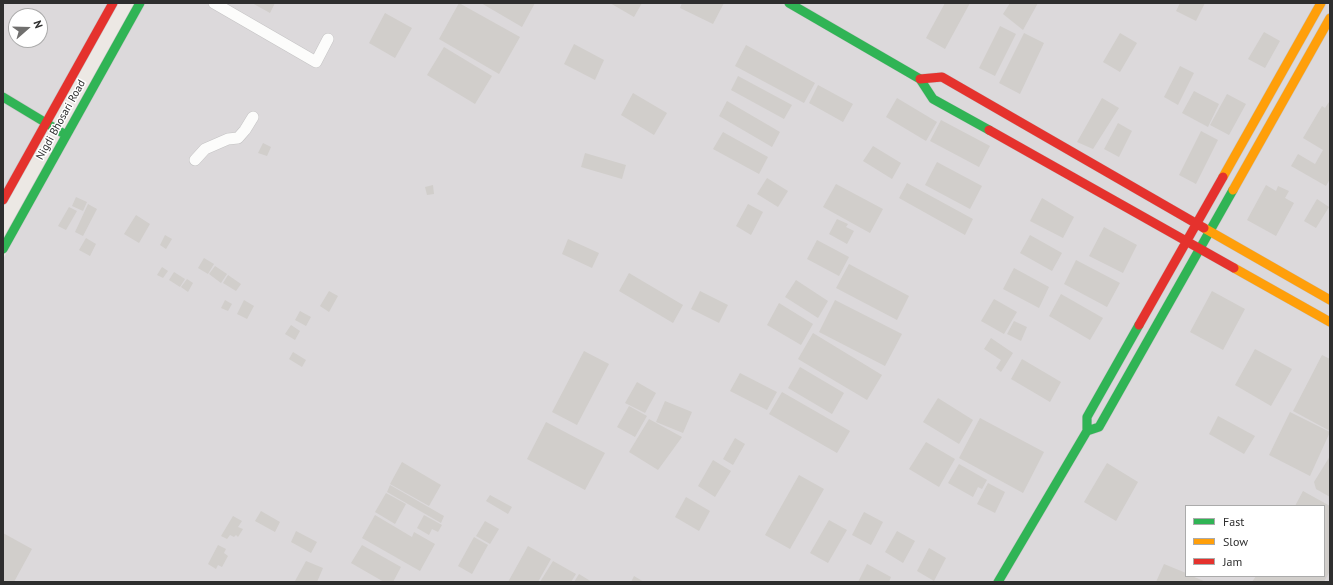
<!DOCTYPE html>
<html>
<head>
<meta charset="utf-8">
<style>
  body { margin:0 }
  #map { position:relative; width:1333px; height:585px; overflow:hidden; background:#ece8e4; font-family:"PT Sans",sans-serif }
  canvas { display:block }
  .frame { position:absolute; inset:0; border:4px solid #2e2e2e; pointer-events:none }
  .legend { position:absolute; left:1185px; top:505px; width:140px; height:72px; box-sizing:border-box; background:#fff; border:1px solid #ababab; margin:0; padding:5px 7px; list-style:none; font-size:12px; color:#2e2e2e }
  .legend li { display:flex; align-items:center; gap:8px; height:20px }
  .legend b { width:20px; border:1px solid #ababab }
  .north { position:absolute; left:8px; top:8px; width:40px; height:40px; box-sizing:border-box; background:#fff; border:1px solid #ababab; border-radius:50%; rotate:70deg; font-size:11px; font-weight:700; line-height:16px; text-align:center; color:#2e2e2e }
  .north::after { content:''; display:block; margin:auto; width:14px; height:18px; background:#706f6e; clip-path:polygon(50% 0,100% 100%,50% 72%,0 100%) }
</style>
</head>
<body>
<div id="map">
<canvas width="1333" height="585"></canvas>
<div class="frame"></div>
<ul class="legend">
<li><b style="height:5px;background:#30b455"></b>Fast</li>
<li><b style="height:5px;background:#ff9f0a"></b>Slow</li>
<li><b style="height:5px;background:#e5322d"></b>Jam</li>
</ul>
<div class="north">N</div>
</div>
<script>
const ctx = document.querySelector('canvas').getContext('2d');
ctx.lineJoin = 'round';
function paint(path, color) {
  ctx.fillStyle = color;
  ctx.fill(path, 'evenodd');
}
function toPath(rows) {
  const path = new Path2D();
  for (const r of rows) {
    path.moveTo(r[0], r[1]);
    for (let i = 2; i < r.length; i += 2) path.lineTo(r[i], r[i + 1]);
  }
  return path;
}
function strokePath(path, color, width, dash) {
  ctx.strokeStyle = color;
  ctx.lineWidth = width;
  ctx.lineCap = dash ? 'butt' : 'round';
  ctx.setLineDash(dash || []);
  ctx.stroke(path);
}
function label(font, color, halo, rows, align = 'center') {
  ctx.font = font + ' "PT Sans",sans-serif';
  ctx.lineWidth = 3;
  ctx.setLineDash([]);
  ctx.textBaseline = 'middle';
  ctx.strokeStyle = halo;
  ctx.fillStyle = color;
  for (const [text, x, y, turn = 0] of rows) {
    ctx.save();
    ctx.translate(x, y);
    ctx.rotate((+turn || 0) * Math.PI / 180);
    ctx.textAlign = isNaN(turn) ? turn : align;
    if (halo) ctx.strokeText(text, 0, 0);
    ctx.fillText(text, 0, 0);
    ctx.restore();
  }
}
paint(toPath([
  [3,3,108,3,3,193],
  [16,16,40,16,40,40,16,40],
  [144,3,1330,3,1330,582,3,582,3,259],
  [1186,506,1324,506,1324,576,1186,576]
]), '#dcd9db');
paint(toPath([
  [252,3,275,3,270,13],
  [459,3,520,37,499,74,439,39],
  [481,3,535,3,522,27],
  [610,3,642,3,634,17],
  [682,3,724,3,713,24,680,8],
  [945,3,970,3,945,49,926,38],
  [1010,3,1038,3,1023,30,1003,14],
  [1180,3,1205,3,1196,21,1176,11],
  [385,13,412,28,395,58,369,43],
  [1000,26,1016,34,995,76,979,68],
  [1264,32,1280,41,1265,68,1248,59],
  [1024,33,1044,43,1020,94,999,83],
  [1120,33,1137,43,1120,72,1103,62],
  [574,44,604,60,595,80,564,64],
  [746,45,815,83,804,103,735,66],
  [444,47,492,76,475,104,427,75],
  [1180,66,1194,73,1178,105,1164,97],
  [738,76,792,105,784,119,731,90],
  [818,85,853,104,843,122,809,103],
  [1194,91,1219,104,1208,127,1182,113],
  [633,93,667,113,654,135,621,115],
  [1227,94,1246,104,1229,135,1210,125],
  [897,98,937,122,926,141,886,117],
  [1102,98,1119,108,1093,149,1077,142],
  [727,101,780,132,772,147,719,116],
  [1329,102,1330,179,1326,186,1291,166,1298,154,1315,164,1323,150,1303,138,1322,106,1325,108],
  [941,120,990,146,979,167,930,141],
  [1118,123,1132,131,1119,157,1104,149],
  [1201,131,1218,140,1196,184,1179,175],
  [723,132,768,157,759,174,713,149],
  [263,143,271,147,267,156,258,153],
  [873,146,901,163,892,179,863,161],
  [585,153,626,165,622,179,581,167],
  [937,162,982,186,970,209,925,185],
  [767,178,788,191,778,207,757,194],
  [907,183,973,219,965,235,899,198],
  [836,184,883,209,870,233,823,207],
  [433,185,434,194,427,195,425,187],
  [1266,185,1276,191,1278,186,1289,191,1285,198,1294,203,1276,236,1247,220],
  [76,197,87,202,83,211,72,206],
  [1042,198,1074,217,1063,238,1030,221],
  [1317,199,1329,207,1316,228,1304,221],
  [88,204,97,209,83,236,75,232],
  [748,204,763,212,751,235,736,226],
  [69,207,77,211,66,230,58,226],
  [136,215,150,224,139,243,124,234],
  [837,219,848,224,846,227,854,231,847,244,829,234],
  [1104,227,1137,245,1123,273,1089,256],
  [165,235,172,239,166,249,160,245],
  [1030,235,1062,253,1052,271,1020,253],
  [86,238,96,244,90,256,79,250],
  [568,239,599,253,592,268,562,254],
  [817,240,849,257,839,276,807,259],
  [204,258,214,264,208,274,198,268],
  [1076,260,1120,283,1107,307,1064,284],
  [849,264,909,296,897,320,836,288],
  [215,266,227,274,221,283,209,274],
  [162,267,168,271,163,278,157,275],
  [1014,268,1049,287,1039,308,1003,289],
  [174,272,185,279,180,287,169,280],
  [629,273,683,305,673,323,619,291],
  [228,275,241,284,236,291,223,283],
  [187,279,193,283,188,292,181,287],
  [796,280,828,301,818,318,785,297],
  [329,291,338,296,329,312,320,306],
  [700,291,728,305,719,323,691,309],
  [1212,291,1245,309,1223,350,1190,332],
  [1061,294,1103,318,1090,340,1049,316],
  [994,299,1017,312,1004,334,981,321],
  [225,300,232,304,228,311,221,308],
  [244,300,254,306,247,319,237,314],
  [835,300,902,334,885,366,819,332],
  [779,303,813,324,801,345,767,325],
  [300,311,311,317,306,326,295,320],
  [1014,321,1027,327,1021,341,1007,334],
  [291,325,300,331,295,340,285,334],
  [813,333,882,375,867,400,798,359],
  [991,338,1013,353,1001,372,996,368,1001,360,984,349],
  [1255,349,1292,369,1271,406,1235,385],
  [584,351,609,364,577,425,552,412],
  [293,352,306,360,302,367,289,359],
  [1322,355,1330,359,1330,431,1293,411],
  [1022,359,1061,382,1050,402,1011,379],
  [800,367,844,393,832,414,788,388],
  [740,373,777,392,767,410,730,391],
  [637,382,656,393,645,413,625,403],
  [782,392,850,431,837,453,769,414],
  [938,398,973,420,959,444,923,422],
  [665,401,692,412,683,433,656,422],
  [629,406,647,416,635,437,617,427],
  [1290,412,1330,432,1310,476,1269,455],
  [1218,416,1255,436,1244,454,1209,434],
  [980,418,1044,452,1023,493,959,458],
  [649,419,682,437,658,470,629,452],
  [546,422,605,453,585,490,527,459],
  [735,438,745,444,733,465,723,459],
  [926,442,955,459,939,487,909,469],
  [1330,456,1330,497,1316,489,1314,482],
  [713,460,731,471,715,497,698,486],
  [402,462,441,485,429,506,390,484],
  [1107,463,1138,482,1116,521,1084,502],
  [959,464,987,480,982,489,978,487,973,497,948,483],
  [799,475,824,489,790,549,765,535],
  [988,483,1005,492,995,513,977,504],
  [390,485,444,516,441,523,387,492],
  [1303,491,1330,506,1330,571,1324,582,1252,582,1256,576,1324,576,1324,506,1295,506],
  [386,493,406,504,395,524,375,512],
  [490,495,512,507,508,514,486,501],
  [686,497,710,511,699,531,675,517],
  [261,511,280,522,275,532,255,521],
  [864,512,883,522,871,545,852,535],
  [375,515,412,537,414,532,435,544,420,571,362,538],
  [424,515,442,525,438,532,432,529,429,535,417,528],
  [233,516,242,521,238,527,243,529,238,537,236,535,234,537,230,535,227,539,221,536],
  [829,520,847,530,828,563,810,553],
  [485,521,499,529,490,544,476,536],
  [296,531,317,542,311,553,291,542],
  [897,531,915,541,903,563,885,552],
  [3,533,32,549,14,582,3,582],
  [474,537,488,545,472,574,458,566],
  [218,545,226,549,224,553,228,556,222,567,218,565,216,569,208,564],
  [362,545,401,567,393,582,384,582,351,563],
  [528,546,551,559,538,582,508,582],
  [929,548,946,558,934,581,917,571],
  [306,561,323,568,317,582,295,581],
  [553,561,576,574,571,582,540,582],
  [867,564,891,577,889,582,858,582],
  [1164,564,1186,573,1186,576,1192,576,1206,582,1156,582],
  [579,574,592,582,574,582],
  [634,576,644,582,631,582]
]), '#d1cecb');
const street = toPath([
  [214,3,316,62,328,39],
  [195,160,205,149,228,139,238,138,245,130,253,117]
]);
const fast = toPath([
  [789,3,920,79,933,99,989,130],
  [3,97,66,135],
  [3,249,140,3],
  [1087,431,1099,427,1233,190],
  [998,582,1087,431,1087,417,1139,325]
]);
const slow = toPath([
  [1223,177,1321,3],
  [1233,190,1330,18],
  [1204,228,1330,300],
  [1234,268,1330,322]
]);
const jam = toPath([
  [920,79,942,77,1204,228],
  [989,130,1234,268],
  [3,200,113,3],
  [1139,325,1223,177]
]);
strokePath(street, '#c5c4c5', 12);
strokePath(fast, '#c5c4c5', 10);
strokePath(slow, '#c5c4c5', 10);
strokePath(jam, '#c5c4c5', 10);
strokePath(street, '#fcfcfb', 11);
strokePath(fast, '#30b455', 9);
strokePath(slow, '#ff9f0a', 9);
strokePath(jam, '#e5322d', 9);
label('11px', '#2e2e2e', '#fff', [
  ["Nigdi Bhosari Road",61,120,-61]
]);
</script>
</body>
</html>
